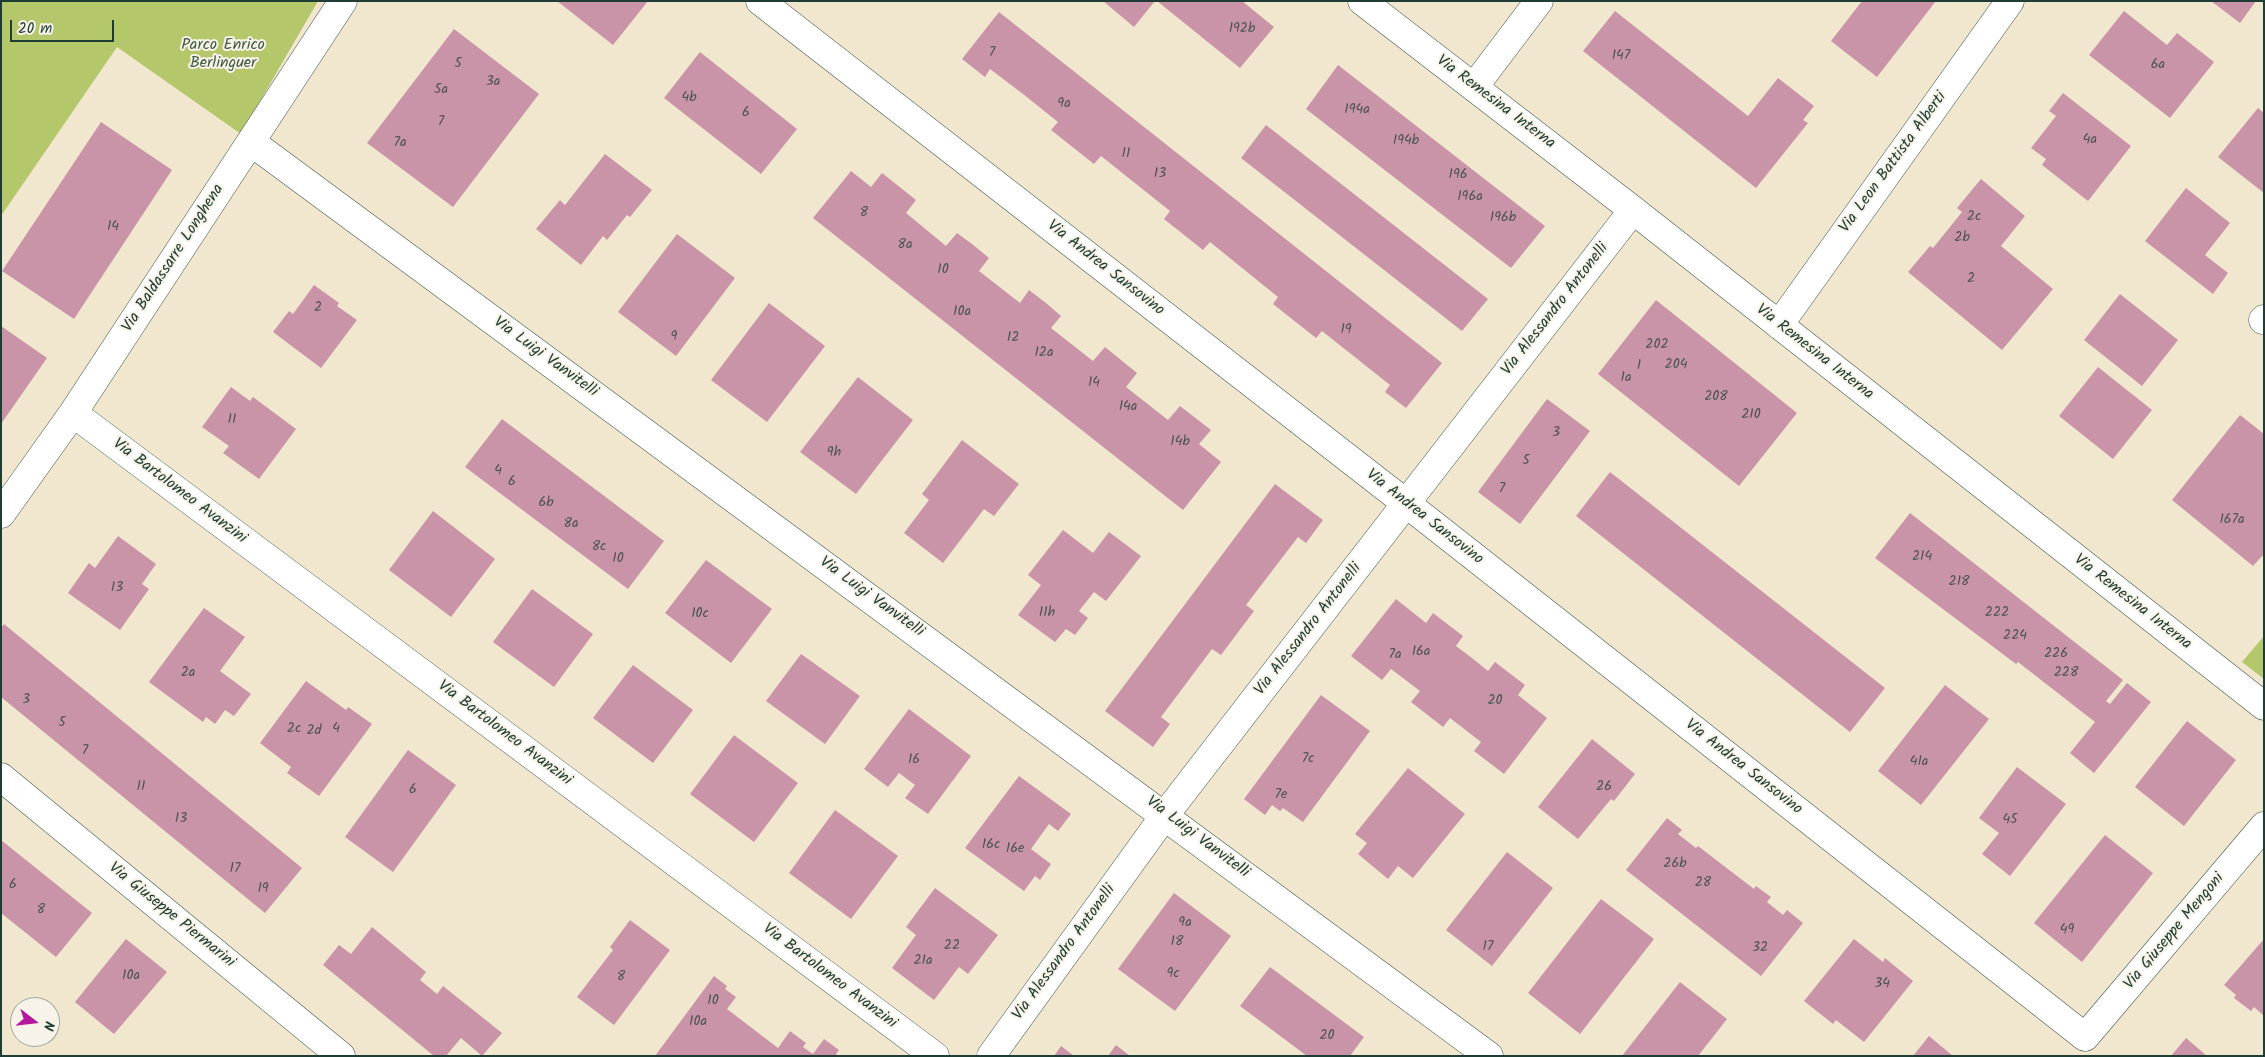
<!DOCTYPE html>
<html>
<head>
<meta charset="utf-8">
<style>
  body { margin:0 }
  #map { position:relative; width:2265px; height:1057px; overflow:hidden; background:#f1e7cf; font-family:Kalam,sans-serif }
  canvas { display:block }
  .frame { position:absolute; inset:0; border:2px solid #1f3d34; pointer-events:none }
  .north { position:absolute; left:10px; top:997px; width:50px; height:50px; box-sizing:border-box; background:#f7f3e8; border:1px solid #a1aaa0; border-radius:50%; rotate:106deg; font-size:14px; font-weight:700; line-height:20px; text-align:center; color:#1f3d34 }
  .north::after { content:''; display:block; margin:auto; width:18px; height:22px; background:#b5179e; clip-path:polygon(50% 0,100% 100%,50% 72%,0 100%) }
  .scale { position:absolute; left:10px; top:20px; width:104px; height:22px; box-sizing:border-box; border:2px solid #1f3d34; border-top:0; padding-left:6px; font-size:15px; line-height:18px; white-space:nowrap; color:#1f3d34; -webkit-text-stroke:4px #f7f3e8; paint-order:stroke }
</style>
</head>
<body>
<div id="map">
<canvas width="2265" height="1057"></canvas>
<div class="frame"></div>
<div class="north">N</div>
<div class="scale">20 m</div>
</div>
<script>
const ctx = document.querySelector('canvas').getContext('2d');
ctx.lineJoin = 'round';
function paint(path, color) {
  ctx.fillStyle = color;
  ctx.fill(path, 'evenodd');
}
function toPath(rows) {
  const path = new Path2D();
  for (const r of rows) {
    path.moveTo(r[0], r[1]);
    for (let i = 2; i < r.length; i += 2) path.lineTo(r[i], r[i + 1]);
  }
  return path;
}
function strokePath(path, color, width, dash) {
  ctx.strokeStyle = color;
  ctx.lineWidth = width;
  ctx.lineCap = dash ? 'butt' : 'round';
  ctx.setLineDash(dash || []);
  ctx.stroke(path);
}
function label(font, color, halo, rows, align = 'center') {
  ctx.font = font + ' Kalam,sans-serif';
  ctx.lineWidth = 4;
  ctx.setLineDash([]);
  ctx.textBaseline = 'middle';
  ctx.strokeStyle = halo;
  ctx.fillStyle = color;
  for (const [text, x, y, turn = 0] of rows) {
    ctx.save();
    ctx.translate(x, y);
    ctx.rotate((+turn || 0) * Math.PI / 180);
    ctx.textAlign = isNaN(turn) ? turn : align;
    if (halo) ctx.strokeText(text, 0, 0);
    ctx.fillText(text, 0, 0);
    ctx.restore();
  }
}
paint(toPath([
  [1,1,318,1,241,134,117,47,1,216],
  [2264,636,2264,679,2242,662]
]), '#b5c76b');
paint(toPath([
  [557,1,648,1,613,45],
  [1103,1,1155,1,1134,27],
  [1157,1,1242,1,1274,27,1240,68],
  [1862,1,1936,1,1877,77,1831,41],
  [2211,1,2256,1,2240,23],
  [1615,11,1748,116,1778,78,1814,106,1803,120,1808,123,1756,188,1583,51],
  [2124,11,2167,45,2177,33,2214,62,2170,118,2089,55],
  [999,12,1442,363,1406,408,1385,392,1390,385,1322,331,1316,338,1273,304,1278,297,1210,242,1203,250,1164,219,1170,211,1101,156,1094,164,1051,130,1058,122,1023,94,990,69,985,77,962,59],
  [454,29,539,94,453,207,367,143],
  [700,52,797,129,761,174,664,98],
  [1338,65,1545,226,1511,268,1306,109],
  [2063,93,2131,146,2088,201,2042,165,2046,159,2031,148,2056,116,2049,111],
  [2258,108,2264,113,2264,193,2218,157],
  [101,122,172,170,74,319,2,271],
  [1266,125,1488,299,1462,331,1241,158],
  [605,154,652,190,630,217,627,215,607,240,603,236,581,265,536,229,560,200,565,205],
  [851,171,871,187,882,173,916,200,906,213,946,246,957,233,972,244,989,258,979,271,1020,303,1029,290,1046,303,1061,316,1051,328,1093,361,1105,347,1137,373,1126,387,1168,420,1180,406,1211,430,1199,444,1221,462,1183,510,813,218],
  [1981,179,2025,216,2001,246,2053,289,2002,350,1908,272,1930,246,1933,248,1962,212,1957,208],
  [2186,188,2230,223,2205,255,2228,273,2213,294,2145,241],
  [677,234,735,278,676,356,618,312],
  [314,285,339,303,337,306,357,320,321,368,273,332,289,311,293,314],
  [2120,294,2178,340,2142,386,2084,340],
  [1656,300,1797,413,1739,486,1598,374],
  [769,303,825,346,767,422,711,380],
  [1,326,47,358,1,424],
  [2098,367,2152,410,2113,459,2059,416],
  [858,377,913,420,856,494,800,452],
  [231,387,250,401,253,397,296,429,259,479,223,453,229,446,202,427],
  [1547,399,1590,431,1520,524,1478,492],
  [2240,415,2264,434,2264,554,2253,566,2172,500],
  [502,419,664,541,628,589,465,467],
  [962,440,1019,484,994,516,984,509,943,563,904,533,929,500,922,494],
  [1610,472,1885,688,1850,732,1576,516],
  [1275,484,1323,520,1306,543,1298,537,1246,605,1254,611,1221,655,1212,649,1161,717,1170,724,1153,747,1105,711],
  [433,511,495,559,451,617,389,570],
  [1910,513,2123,680,2106,701,2110,704,2127,683,2151,702,2094,773,2070,753,2095,722,2018,662,2016,664,1875,558],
  [1063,530,1093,553,1109,532,1141,556,1106,601,1094,592,1079,611,1088,618,1075,635,1066,629,1055,642,1018,615,1041,585,1028,575],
  [118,536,156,564,142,584,149,589,120,630,68,593,89,563,95,568],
  [706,560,772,609,731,663,665,613],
  [532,589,593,634,554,687,493,642],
  [1396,599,1426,623,1433,613,1463,636,1456,646,1472,658,1488,671,1495,662,1525,685,1518,695,1547,718,1504,774,1474,751,1481,742,1450,718,1443,727,1411,702,1420,691,1391,669,1382,680,1351,656],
  [204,608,245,637,220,671,251,694,234,716,225,710,215,724,206,717,203,722,149,682],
  [4,624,302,868,265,913,1,697,1,628],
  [801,654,860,696,825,744,766,701],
  [633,665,693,710,653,763,593,718],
  [306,681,346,710,348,707,372,724,319,796,287,773,291,767,260,743],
  [1945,685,1989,719,1921,805,1878,771],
  [1321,695,1370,731,1303,822,1283,808,1280,811,1272,805,1265,815,1244,799],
  [909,709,971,756,928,814,905,798,915,785,899,773,888,787,864,769],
  [2187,721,2236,760,2184,826,2135,787],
  [734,735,798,783,754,842,690,794],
  [1592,739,1635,774,1614,801,1611,799,1578,839,1538,807],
  [408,750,456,785,393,872,345,837],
  [2017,767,2066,804,2010,876,1982,854,1999,833,1979,818],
  [1408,768,1465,814,1413,878,1398,866,1388,879,1358,854,1367,843,1355,834],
  [1019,776,1071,814,1058,831,1049,824,1031,849,1051,864,1040,880,1035,876,1024,891,965,848],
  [835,810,898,856,851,919,789,873],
  [1667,818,1682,830,1678,834,1696,848,1698,846,1754,889,1756,886,1771,897,1767,902,1783,915,1787,910,1803,923,1761,976,1626,870],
  [2105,835,2153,873,2082,962,2034,923],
  [1,840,92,913,56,957,1,913],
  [1507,852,1553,888,1492,966,1446,930],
  [935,888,998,935,968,974,959,967,934,1000,892,968,916,935,906,927],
  [1174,893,1231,936,1175,1011,1118,969],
  [1601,899,1654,939,1580,1034,1528,993],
  [630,920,670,950,614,1025,577,997,613,950,610,947],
  [372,927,426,972,420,980,437,994,443,986,502,1033,482,1056,461,1038,446,1056,434,1056,323,965,339,945,351,954],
  [126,939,167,972,114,1034,75,1002],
  [1854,939,1883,962,1885,958,1913,981,1864,1042,1836,1020,1833,1024,1804,1001],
  [2264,939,2264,1016,2254,1007,2251,1011,2234,998,2236,995,2224,985],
  [1270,967,1364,1037,1350,1056,1307,1056,1240,1006],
  [714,976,727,986,725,989,736,997,727,1009,778,1048,790,1031,806,1043,803,1047,813,1054,824,1039,839,1050,836,1054,838,1056,655,1056],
  [1680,982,1727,1019,1698,1056,1622,1056],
  [1929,1036,1953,1056,1913,1056],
  [2186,1038,2207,1056,2171,1056],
  [1116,1045,1130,1056,1108,1056],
  [1061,1046,1074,1056,1054,1056]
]), '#c994a8');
const minor = toPath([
  [760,1,1407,504,2085,1037,2264,826],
  [1474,87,1539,1],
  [251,142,1489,1056],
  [2263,320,2264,319],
  [1779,325,2010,1],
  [73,413,935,1056],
  [1,514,73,413,343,1],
  [1,777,341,1056],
  [991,1056,1165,815,1633,210]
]);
const tertiary = toPath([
  [1362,1,1633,210,2264,706]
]);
strokePath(minor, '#3e564b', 29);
strokePath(tertiary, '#3e564b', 29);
strokePath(minor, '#fff', 28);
strokePath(tertiary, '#fff', 28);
label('14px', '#4a5351', null, [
  ["192b",1242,30],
  ["7",992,54],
  ["147",1621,57],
  ["5",458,65],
  ["6a",2158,66],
  ["3a",493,83],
  ["5a",441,91],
  ["4b",689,99],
  ["9a",1064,105],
  ["194a",1357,111],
  ["6",746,114],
  ["7",441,123],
  ["4a",2090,141],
  ["194b",1406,142],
  ["7a",400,144],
  ["11",1126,155],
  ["13",1160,175],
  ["196",1458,176],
  ["196a",1470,198],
  ["8",864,214],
  ["2c",1974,218],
  ["196b",1503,219],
  ["14",113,228],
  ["2b",1962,239],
  ["8a",905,246],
  ["10",943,271],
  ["2",1971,280],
  ["2",318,309],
  ["10a",962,313],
  ["19",1346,331],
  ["9",674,338],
  ["12",1013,339],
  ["202",1657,346],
  ["12a",1044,354],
  ["204",1676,366],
  ["1",1639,367],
  ["1a",1626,379],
  ["14",1094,384],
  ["208",1716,398],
  ["14a",1128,408],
  ["210",1751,416],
  ["11",232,421],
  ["3",1556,434],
  ["14b",1180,443],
  ["9h",834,454],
  ["5",1526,462],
  ["4",498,472],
  ["6",512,483],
  ["7",1502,490],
  ["6b",546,504],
  ["167a",2232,521],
  ["8a",571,525],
  ["8c",599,548],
  ["214",1922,558],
  ["10",618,560],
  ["218",1959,583],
  ["13",117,589],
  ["11h",1047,614],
  ["222",1997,614],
  ["10c",700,615],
  ["224",2015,637],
  ["16a",1421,653],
  ["226",2056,655],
  ["7a",1395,656],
  ["2a",188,674],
  ["228",2066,674],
  ["3",26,701],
  ["20",1495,702],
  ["5",62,724],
  ["2c",294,730],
  ["4",336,730],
  ["2d",314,732],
  ["7",85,752],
  ["7c",1308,760],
  ["16",914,761],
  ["41a",1919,763],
  ["11",141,788],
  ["26",1604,788],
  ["6",413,791],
  ["7e",1281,796],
  ["13",181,820],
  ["45",2010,821],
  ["16c",991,846],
  ["16e",1015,850],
  ["26b",1675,865],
  ["17",235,870],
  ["28",1703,884],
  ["6",13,886],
  ["19",263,890],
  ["8",41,911],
  ["9a",1185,924],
  ["49",2067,931],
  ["18",1177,943],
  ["22",952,947],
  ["17",1488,948],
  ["32",1760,949],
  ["21a",923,962],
  ["9c",1173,975],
  ["10a",131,977],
  ["8",621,978],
  ["34",1882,985],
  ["10",713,1002],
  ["10a",698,1023],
  ["20",1327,1037]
]);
label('16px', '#3d593f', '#f7f3e8', [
  ["Parco Enrico",223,46],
  ["Berlinguer",223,64]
]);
label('16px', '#1f3d34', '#f7f3e8', [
  ["Via Remesina Interna",1495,103,37],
  ["Via Leon Battista Alberti",1894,163,-54],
  ["Via Baldassarre Longhena",174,259,-57],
  ["Via Andrea Sansovino",1105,269,38],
  ["Via Alessandro Antonelli",1556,310,-52],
  ["Via Remesina Interna",1814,353,38],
  ["Via Luigi Vanvitelli",545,358,36],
  ["Via Bartolomeo Avanzini",179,492,37],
  ["Via Andrea Sansovino",1424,518,38],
  ["Via Luigi Vanvitelli",871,598,36],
  ["Via Remesina Interna",2132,603,38],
  ["Via Alessandro Antonelli",1309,630,-52],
  ["Via Bartolomeo Avanzini",504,734,37],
  ["Via Andrea Sansovino",1743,768,38],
  ["Via Luigi Vanvitelli",1197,838,37],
  ["Via Giuseppe Piermarini",171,916,39],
  ["Via Giuseppe Mengoni",2175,932,-50],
  ["Via Alessandro Antonelli",1065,953,-54],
  ["Via Bartolomeo Avanzini",829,977,37]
]);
</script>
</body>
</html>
